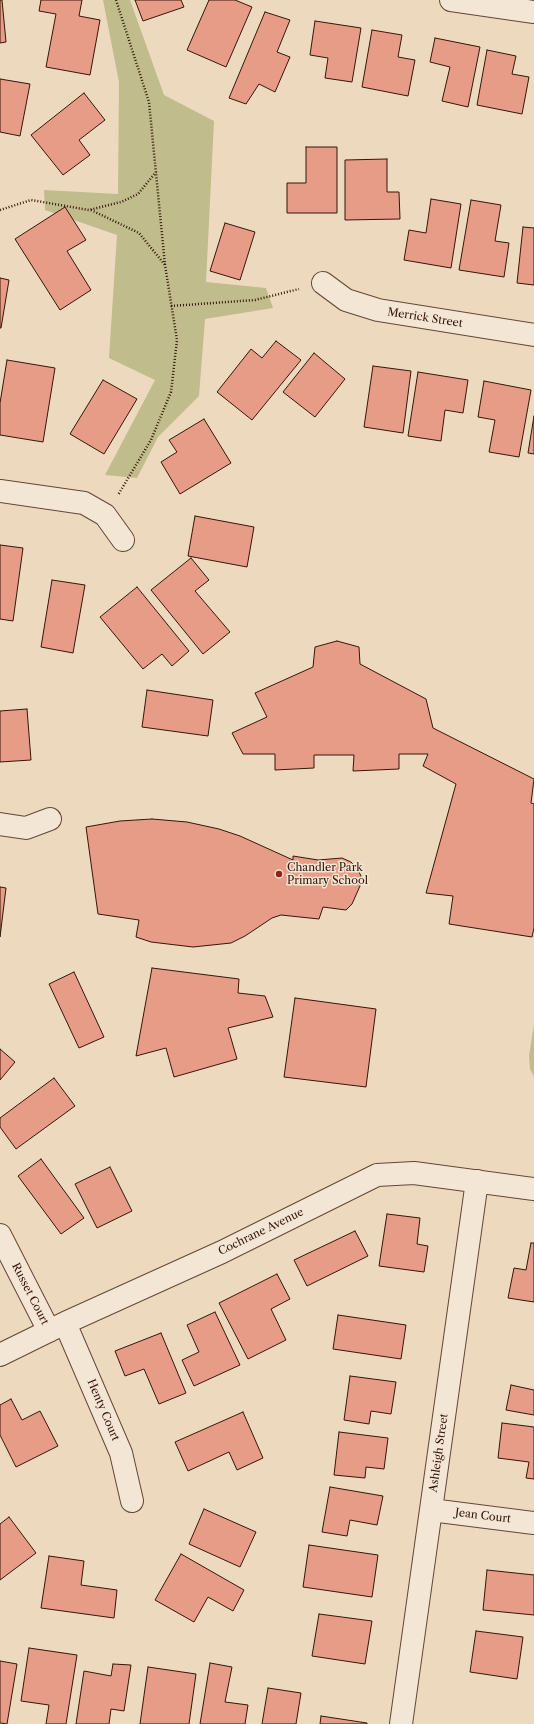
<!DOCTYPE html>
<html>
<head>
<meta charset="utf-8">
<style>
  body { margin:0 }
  canvas { display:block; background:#edd9be }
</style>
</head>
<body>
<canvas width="534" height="1724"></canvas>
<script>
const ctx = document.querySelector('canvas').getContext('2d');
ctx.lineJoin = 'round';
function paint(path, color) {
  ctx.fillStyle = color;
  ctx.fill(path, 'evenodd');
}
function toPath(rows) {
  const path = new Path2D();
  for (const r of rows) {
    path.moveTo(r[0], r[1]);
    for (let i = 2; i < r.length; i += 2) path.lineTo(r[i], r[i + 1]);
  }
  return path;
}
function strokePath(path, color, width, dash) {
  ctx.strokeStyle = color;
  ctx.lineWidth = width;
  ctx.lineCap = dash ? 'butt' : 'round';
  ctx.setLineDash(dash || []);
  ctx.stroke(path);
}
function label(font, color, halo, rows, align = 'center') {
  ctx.font = font + ' "Libre Caslon Text",serif';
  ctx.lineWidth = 3;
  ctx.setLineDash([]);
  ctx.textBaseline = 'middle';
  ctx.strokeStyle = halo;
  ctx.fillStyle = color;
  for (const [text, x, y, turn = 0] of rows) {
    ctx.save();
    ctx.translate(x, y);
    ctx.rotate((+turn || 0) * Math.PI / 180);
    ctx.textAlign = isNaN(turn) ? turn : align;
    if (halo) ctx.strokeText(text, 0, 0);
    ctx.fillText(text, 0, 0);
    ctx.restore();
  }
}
paint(toPath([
  [103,0,130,0,164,95,214,121,206,282,266,288,273,308,205,319,199,396,158,437,137,478,105,475,155,380,109,358,117,235,45,210,44,190,118,194,119,82],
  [534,1024,534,1077,530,1069,529,1056]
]), '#c0bc8c');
const building = toPath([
  [0,0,2,0,6,42,0,43,0,0],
  [41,0,82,0,79,16,100,20,90,75,46,67,56,14,39,11,41,0],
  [135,0,181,0,184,7,143,21,135,0],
  [209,0,235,0,252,7,226,67,187,50,209,0],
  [265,12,290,20,277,52,290,57,275,92,259,84,246,104,229,98,265,12],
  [315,21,361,28,352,82,325,78,328,58,310,55,315,21],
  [372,30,402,35,398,57,415,60,408,96,362,87,372,30],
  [435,38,480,47,468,107,442,101,450,67,430,62,435,38],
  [487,50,516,56,512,74,529,77,522,114,477,105,487,50],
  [0,79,30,84,20,136,0,132,0,79],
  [84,93,105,120,79,140,90,155,63,175,31,135,84,93],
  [306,147,337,147,337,213,287,213,287,183,306,183,306,147],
  [387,159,387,192,399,192,400,219,345,220,345,160,387,159],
  [431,199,461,204,451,268,404,260,409,230,426,233,431,199],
  [471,200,501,205,495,241,509,243,504,277,459,270,471,200],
  [65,207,86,240,67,251,91,290,60,310,15,239,65,207],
  [225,223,255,232,240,280,210,271,225,223],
  [523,227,534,228,534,285,517,283,523,227],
  [0,278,9,280,1,328,0,328,0,278],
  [276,341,301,360,252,420,217,392,251,349,262,358,276,341],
  [314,353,345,379,315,417,283,392,314,353],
  [7,360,55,368,43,442,0,435,0,403,7,360],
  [373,366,411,371,403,433,364,427,373,366],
  [418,372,468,380,463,413,445,410,441,441,408,436,418,372],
  [103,380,137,399,104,454,70,434,103,380],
  [484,381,531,390,519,457,489,452,495,420,478,417,484,381],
  [534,416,534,454,528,453,534,416],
  [204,419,231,463,180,494,161,462,177,452,169,440,204,419],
  [195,516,254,527,247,567,188,556,195,516],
  [0,545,23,548,13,621,0,619,0,545],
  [191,558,209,580,195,591,230,632,203,654,151,590,191,558],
  [52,580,85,585,73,653,41,647,52,580],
  [137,587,189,651,172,666,162,654,143,669,100,617,137,587],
  [337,641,359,647,360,664,426,699,433,728,534,779,531,803,534,804,534,928,532,937,449,924,453,896,426,893,456,784,423,766,428,754,399,754,399,769,353,771,354,755,314,755,314,768,275,770,275,754,243,754,232,733,267,717,255,693,313,667,315,647,337,641],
  [147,690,213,700,208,736,142,727,147,690],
  [27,709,31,760,0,762,0,711,27,709],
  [152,819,187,822,219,829,240,836,293,860,293,856,318,860,342,858,351,862,357,868,361,876,360,886,352,904,346,910,323,907,319,919,281,915,272,918,245,936,231,943,193,947,151,942,136,937,139,920,98,914,86,827,120,821,152,819],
  [0,887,6,888,0,937,0,887],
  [152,968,239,979,238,993,265,996,273,1017,228,1028,237,1059,174,1077,166,1048,136,1056,152,968],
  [74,972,104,1037,79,1048,49,984,74,972],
  [295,998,376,1009,366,1087,284,1077,295,998],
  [0,1049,15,1062,0,1080,0,1049],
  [54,1078,75,1106,16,1149,0,1127,0,1118,54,1078],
  [41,1159,84,1218,61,1234,18,1176,41,1159],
  [110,1167,132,1211,97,1228,75,1184,110,1167],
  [387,1214,420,1218,417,1244,428,1246,424,1272,379,1266,387,1214],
  [355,1231,368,1256,307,1286,294,1260,355,1231],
  [531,1243,534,1243,534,1302,508,1298,514,1268,526,1270,531,1243],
  [277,1274,290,1299,271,1309,286,1340,248,1359,219,1303,277,1274],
  [215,1312,240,1365,194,1386,182,1360,199,1352,187,1325,215,1312],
  [338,1315,406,1325,401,1359,333,1349,338,1315],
  [161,1333,186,1393,159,1404,144,1369,125,1376,115,1351,161,1333],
  [350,1376,396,1382,391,1414,371,1411,369,1424,344,1420,350,1376],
  [511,1385,534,1390,534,1415,506,1410,511,1385],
  [11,1399,22,1420,40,1411,58,1446,16,1467,0,1435,0,1405,11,1399],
  [243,1412,263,1458,237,1470,229,1452,188,1471,175,1442,243,1412],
  [502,1423,534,1427,534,1479,526,1478,529,1462,498,1458,502,1423],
  [339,1432,388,1438,384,1469,366,1467,365,1478,334,1475,339,1432],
  [330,1487,383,1496,377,1525,350,1520,347,1536,322,1532,330,1487],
  [204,1509,256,1532,240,1567,189,1544,204,1509],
  [9,1517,36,1553,0,1580,0,1524,9,1517],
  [309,1545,378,1555,372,1597,303,1587,309,1545],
  [181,1554,244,1590,233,1611,208,1597,194,1622,155,1600,181,1554],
  [49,1556,84,1561,81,1585,117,1590,114,1618,41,1608,49,1556],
  [487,1570,534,1575,534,1615,483,1610,487,1570],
  [319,1614,372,1621,365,1664,312,1656,319,1614],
  [476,1631,523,1637,517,1679,470,1672,476,1631],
  [29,1648,77,1655,66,1724,46,1724,49,1705,21,1701,29,1648],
  [0,1661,17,1664,7,1724,0,1723,0,1661],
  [210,1663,232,1667,225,1702,248,1705,245,1724,200,1724,210,1663],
  [113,1664,131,1665,124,1711,111,1709,109,1724,76,1724,84,1671,111,1676,113,1664],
  [148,1667,196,1674,189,1724,140,1724,148,1667],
  [268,1688,301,1693,296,1724,262,1724,268,1688],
  [321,1716,367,1723,367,1724,320,1724,321,1716]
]);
paint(building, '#e79c87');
strokePath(building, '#351608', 1);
const minor = toPath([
  [451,0,534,12],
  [323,283,346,300,378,310,534,335],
  [0,491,84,503,105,515,123,540],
  [0,824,26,828,50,819],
  [0,1235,49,1331],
  [65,1323,121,1453,132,1501],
  [0,1355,65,1323,222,1252,377,1175,414,1173,534,1189],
  [431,1510,534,1523],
  [401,1724,477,1181]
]);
strokePath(minor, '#634736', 24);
strokePath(toPath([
  [116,0,149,102,165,265,177,340,171,392,151,440,118,495],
  [0,210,31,200,89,210,121,202,138,194,156,172],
  [91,210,139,233,165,265],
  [171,306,255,300,299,289]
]), '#351608', 2.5, [1, 2]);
strokePath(minor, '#f3e6d5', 22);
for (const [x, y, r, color] of [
  [279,874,4,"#8f2418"]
]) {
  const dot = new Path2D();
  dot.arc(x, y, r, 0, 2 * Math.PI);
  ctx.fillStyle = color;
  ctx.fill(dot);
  strokePath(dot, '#f3e6d5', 1.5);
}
label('11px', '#351608', '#f3e6d5', [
  ["Merrick Street",425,318,9],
  ["Cochrane Avenue",261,1232,-26],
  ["Russet Court",30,1294,63],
  ["Henty Court",103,1410,67],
  ["Ashleigh Street",439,1453,-82],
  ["Jean Court",483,1516,7]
]);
label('11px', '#351608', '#f3e6d5', [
  ["Chandler Park",287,868],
  ["Primary School",287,881]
], 'left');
</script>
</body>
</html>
